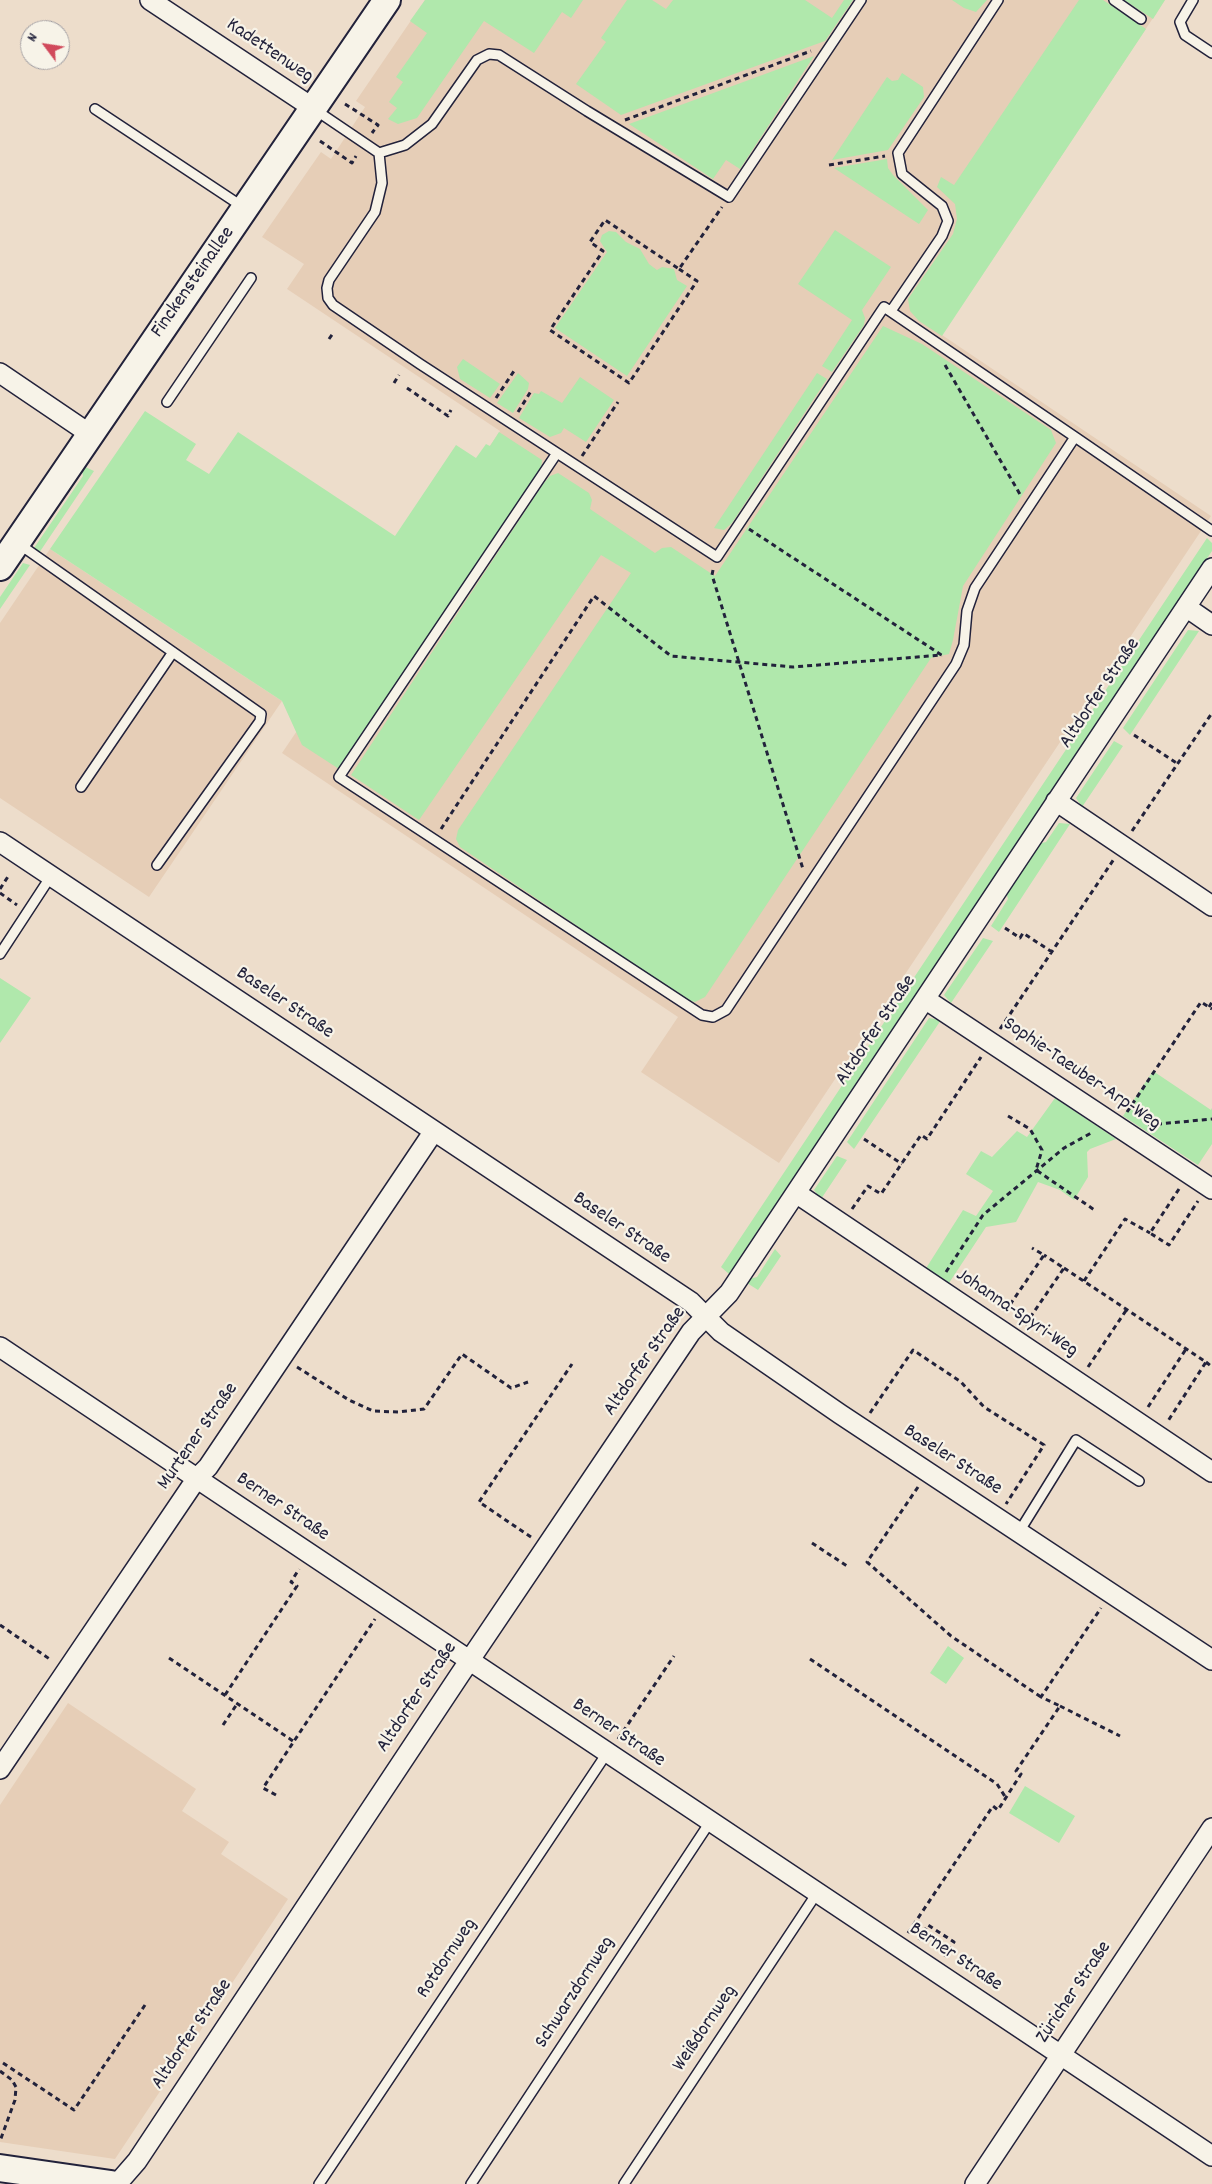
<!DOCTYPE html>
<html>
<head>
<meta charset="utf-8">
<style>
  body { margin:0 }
  #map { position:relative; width:1212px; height:2184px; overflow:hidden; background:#edddcb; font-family:Dekko,sans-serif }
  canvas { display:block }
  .north { position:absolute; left:20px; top:20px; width:50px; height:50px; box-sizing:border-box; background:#f7f3e8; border:1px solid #a29fa3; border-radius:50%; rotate:301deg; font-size:14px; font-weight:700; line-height:20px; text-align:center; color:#22223b }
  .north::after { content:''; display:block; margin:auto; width:18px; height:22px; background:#d1495b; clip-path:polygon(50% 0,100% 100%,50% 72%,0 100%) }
</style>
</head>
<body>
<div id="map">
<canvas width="1212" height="2184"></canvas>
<div class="north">N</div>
</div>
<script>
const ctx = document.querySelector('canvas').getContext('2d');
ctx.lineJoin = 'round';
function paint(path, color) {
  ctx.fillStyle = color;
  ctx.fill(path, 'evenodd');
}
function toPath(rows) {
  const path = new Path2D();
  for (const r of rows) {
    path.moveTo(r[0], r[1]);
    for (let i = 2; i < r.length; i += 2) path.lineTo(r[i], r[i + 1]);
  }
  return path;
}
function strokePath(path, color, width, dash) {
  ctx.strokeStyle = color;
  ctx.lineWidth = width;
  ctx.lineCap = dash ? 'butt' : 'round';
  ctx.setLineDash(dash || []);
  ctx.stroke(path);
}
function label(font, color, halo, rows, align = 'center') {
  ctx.font = font + ' Dekko,sans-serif';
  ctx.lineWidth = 4.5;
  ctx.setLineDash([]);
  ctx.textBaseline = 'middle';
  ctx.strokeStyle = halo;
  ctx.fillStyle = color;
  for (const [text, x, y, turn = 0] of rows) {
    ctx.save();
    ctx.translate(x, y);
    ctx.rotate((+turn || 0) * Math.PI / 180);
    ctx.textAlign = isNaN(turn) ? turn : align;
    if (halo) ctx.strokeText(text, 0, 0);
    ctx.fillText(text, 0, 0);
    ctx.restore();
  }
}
paint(toPath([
  [425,0,1165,0,942,335,1211,516,779,1163,641,1072,678,1017,282,753,500,431,287,289,304,264,262,237,321,152,331,159,365,107,356,101],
  [50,549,282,701,149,897,0,798,0,623],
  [68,1703,196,1789,182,1811,229,1842,221,1854,288,1899,115,2159,0,2142,0,1805]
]), '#e6ceb7');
paint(toPath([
  [425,0,583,0,571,18,562,12,534,53,484,21,417,118,398,124,388,119,397,108,389,102,403,82,396,77,427,33,410,21],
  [627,0,652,0,666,9,673,0,805,0,832,18,844,0,853,0,825,41,621,115,576,84,606,42,601,38],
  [952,0,987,0,976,12,964,8],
  [1079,0,1103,0,1146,29,942,336,919,321,910,311,908,299,953,234,957,219,955,204,937,187,941,177,954,185],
  [1124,0,1165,0,1153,19],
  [814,56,740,169,726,160,713,179,629,124],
  [902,73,923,87,924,97,888,150,832,160,887,77,892,81,898,80],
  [887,159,888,168,893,175,928,210,919,224,834,168],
  [835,230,891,267,862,310,865,318,864,325,832,372,822,366,852,320,798,284],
  [609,231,616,232,626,242,640,249,649,264,657,270,662,267,674,269,677,280,687,286,627,376,555,328,607,252,600,241,602,235],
  [883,326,922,344,1051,430,1056,443,963,586,953,640,949,654,931,658,705,997,695,1002,687,1000,460,847,456,839,458,830,631,573,601,555,419,820,351,775,543,484,550,476,558,473,589,493,592,500,590,509,655,553,662,548,671,547,715,576],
  [463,359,500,384,490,398,460,379,457,367],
  [518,373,529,383,528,389,513,413,497,403],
  [817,373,827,379,732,523,724,530,714,528],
  [580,377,614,400,586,442,564,428,561,433,550,437,519,418,534,393,539,394,541,391,562,403],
  [145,411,196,444,186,460,209,474,238,432,395,536,456,445,476,458,486,444,490,446,499,432,542,460,541,469,339,769,302,745,282,701,50,549],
  [81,465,94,471,39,553,34,548,83,476],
  [1207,538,1212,543,1212,551,729,1274,721,1267],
  [23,563,30,565,0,609,0,597],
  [1188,630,1199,631,1130,735,1123,728],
  [1114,741,1123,746,1082,807,1076,798],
  [1059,823,1070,824,999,932,991,926,1008,899,1006,892,1038,844,1046,842],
  [983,938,993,941,951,1003,944,995],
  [0,978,31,998,0,1043],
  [929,1018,941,1020,854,1149,847,1142],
  [1153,1071,1211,1110,1212,1108,1212,1144,1198,1165,1123,1116],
  [1055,1098,1116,1139,1090,1149,1087,1152,1088,1177,1074,1200,1060,1190,1038,1182,1016,1222,986,1227,949,1283,944,1287,923,1273,963,1210,976,1216,993,1191,966,1174,981,1151,992,1157,1017,1131,1027,1137],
  [837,1156,847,1160,821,1199,814,1190],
  [775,1249,781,1256,758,1290,747,1283,749,1279,757,1277],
  [948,1646,964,1658,946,1684,930,1673],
  [1025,1786,1075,1816,1059,1843,1009,1813]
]), '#b0e8ac');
const lane = toPath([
  [1114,0,1141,19],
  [1193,0,1180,22,1185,35,1212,53],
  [95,109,243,207],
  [314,109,379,153,382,183,375,212,329,280,327,288,328,298,333,305,420,364,717,557,884,307,1075,437],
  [379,153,405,145,432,124,477,60,489,54,499,55,587,111,729,197,861,0],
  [891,311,942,236,948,221,942,206,902,174,898,153,998,0],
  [167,402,251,278],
  [557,453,339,777,702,1015,713,1017,726,1010,956,664,964,645,967,611,975,588,1075,437,1212,531],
  [19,544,261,714,260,721,157,865],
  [81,787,173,652],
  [0,954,51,876],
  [1019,1532,1076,1440,1139,1481],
  [319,2184,607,1753],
  [471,2184,710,1822],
  [624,2184,817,1893]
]);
const street = toPath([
  [150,0,313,108],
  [0,373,90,434],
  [1186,607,1212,625],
  [1056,801,1212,906],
  [0,842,691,1302,721,1332,840,1414,1212,1660],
  [925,999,1212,1189],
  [796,1193,1212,1472],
  [0,1347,1212,2156],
  [0,1769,197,1478,208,1467,434,1131],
  [117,2184,137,2161,459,1676,691,1332,729,1293,1212,568],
  [975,2184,1212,1828]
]);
const secondary = toPath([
  [0,567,387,0],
  [0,2168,111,2184]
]);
strokePath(lane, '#22223b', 12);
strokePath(street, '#22223b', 22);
strokePath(secondary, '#22223b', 30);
strokePath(toPath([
  [345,104,378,125,372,133],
  [625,120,811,51],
  [320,141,352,163,356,156],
  [829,165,885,156],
  [679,269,697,281,629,383,550,330,603,251,590,242,605,220,679,269,722,207],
  [329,339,334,332],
  [945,365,1021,496],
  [394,383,399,375],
  [407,388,448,416,451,410],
  [496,398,514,371],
  [518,412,531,391],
  [582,456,618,402],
  [749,529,943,656],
  [713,570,712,575,803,869],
  [1134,735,1178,764],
  [441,829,594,596,671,656,793,667,942,655],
  [1132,831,1212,713],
  [0,889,9,875],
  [0,893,17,905],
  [1005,928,1020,938,1023,933,1052,952],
  [1209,1007,1212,1002],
  [1000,1029,1114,859],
  [1127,1112,1201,1002,1212,1009],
  [1008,1116,1030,1129,1042,1150,1036,1170,1096,1211],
  [1148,1125,1212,1119],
  [864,1139,902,1164],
  [1179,1189,1150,1233,1169,1245,1198,1201],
  [852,1209,868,1186,881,1194,921,1135,927,1139,981,1057],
  [1064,1268,1206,1362,1168,1421],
  [946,1272,983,1215,1064,1148,1093,1132],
  [1084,1281,1125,1219,1150,1233],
  [1005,1312,1044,1255,1032,1248],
  [1025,1325,1064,1268,1044,1255],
  [1206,1362,1212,1367],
  [297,1367,349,1400,373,1411,398,1412,424,1409,462,1354,511,1388,528,1382],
  [1088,1367,1127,1309],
  [1148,1407,1186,1349],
  [870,1413,913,1350,961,1382,984,1407,1044,1445,1006,1504],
  [918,1487,867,1562,951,1636,1041,1697],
  [531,1537,479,1502,572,1364],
  [812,1543,847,1566],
  [0,1625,51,1660],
  [169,1658,293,1741],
  [810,1659,997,1784,1006,1798],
  [225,1695,297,1586,291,1582,299,1569],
  [1060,1706,1120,1736],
  [223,1725,237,1704],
  [618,1739,674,1656],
  [276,1795,263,1788,375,1619],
  [908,1933,993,1806,998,1810,1021,1774,1016,1771,1060,1706,1041,1697,1101,1608],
  [919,1940,928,1925,954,1942,945,1957],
  [3,2063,74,2110,145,2005],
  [0,2071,12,2080,16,2087,15,2100,0,2141]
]), '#22223b', 3, [5, 4]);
strokePath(lane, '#f7f3e8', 9);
strokePath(street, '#f7f3e8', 19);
strokePath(secondary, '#f7f3e8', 26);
label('20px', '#22223b', '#f7f3e8', [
  ["Kadettenweg",269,52,34],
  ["Finckensteinallee",194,283,-55],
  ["Altdorfer Straße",1101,694,-56],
  ["Baseler Straße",284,1004,34],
  ["Altdorfer Straße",877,1031,-56],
  ["Sophie-Taeuber-Arp-Weg",1081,1075,34],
  ["Baseler Straße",621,1229,34],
  ["Johanna-Spyri-Weg",1016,1314,34],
  ["Altdorfer Straße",646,1362,-55],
  ["Murtener Straße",199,1437,-55],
  ["Baseler Straße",952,1461,33],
  ["Berner Straße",282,1508,34],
  ["Altdorfer Straße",418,1698,-56],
  ["Berner Straße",618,1734,34],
  ["Berner Straße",955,1958,34],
  ["Rotdornweg",448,1959,-56],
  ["Schwarzdornweg",576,1993,-57],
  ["Züricher Straße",1075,1993,-56],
  ["Weißdornweg",706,2029,-56],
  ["Altdorfer Straße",193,2035,-56]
]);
</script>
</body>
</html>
